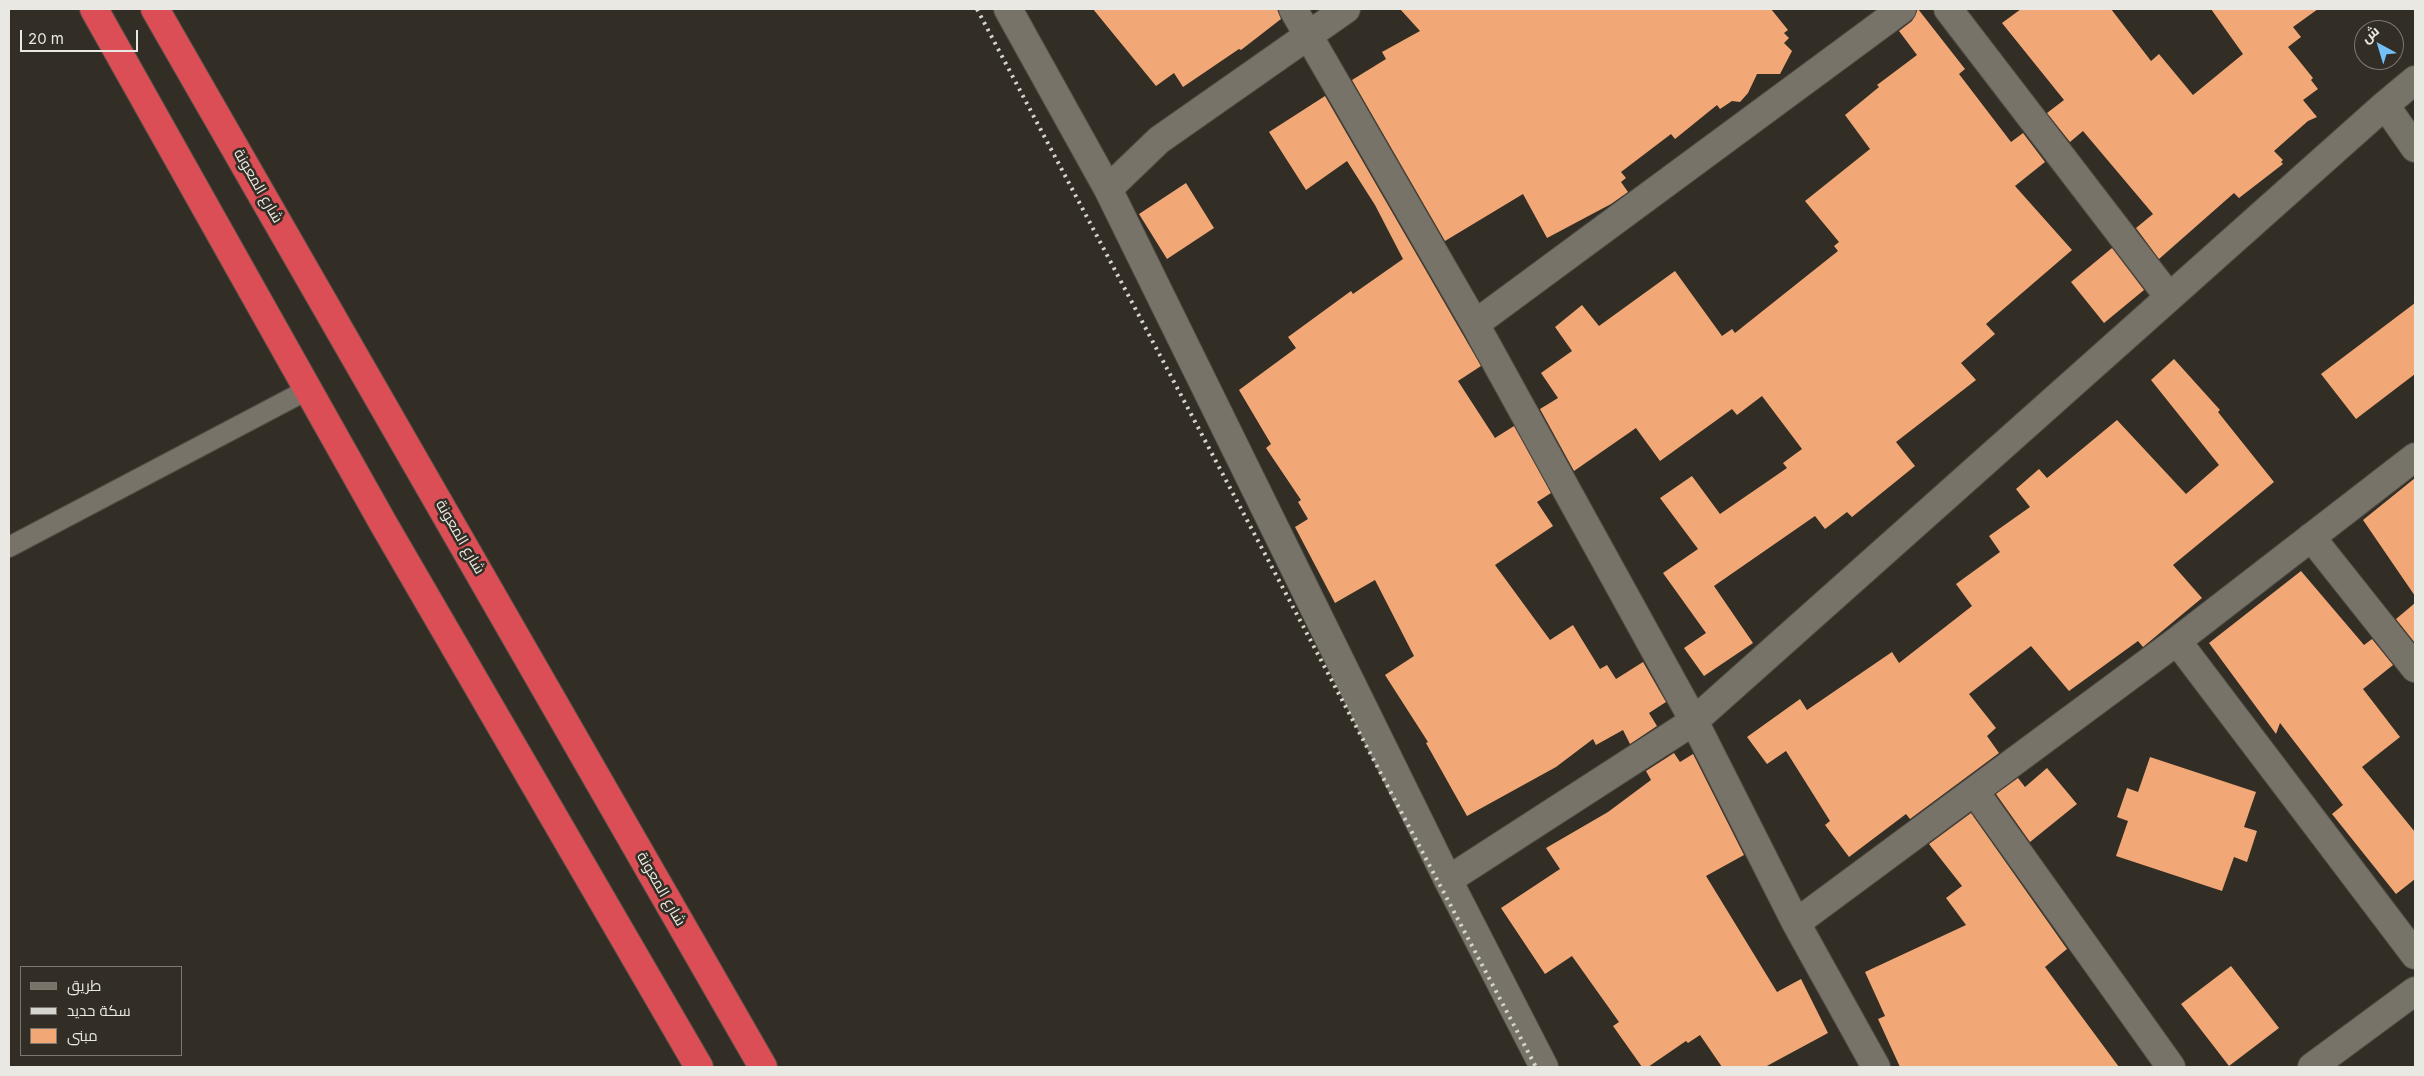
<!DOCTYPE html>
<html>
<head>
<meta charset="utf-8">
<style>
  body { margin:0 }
  #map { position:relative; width:2424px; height:1076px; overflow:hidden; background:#322e25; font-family:Inter,Cairo,sans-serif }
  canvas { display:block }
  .frame { position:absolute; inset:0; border:10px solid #eae8e2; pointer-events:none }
  .legend { position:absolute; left:20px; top:966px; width:162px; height:90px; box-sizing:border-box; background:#322e25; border:1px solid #7c7871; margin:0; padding:6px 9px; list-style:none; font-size:15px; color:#eae8e2 }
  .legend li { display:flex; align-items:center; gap:10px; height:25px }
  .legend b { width:25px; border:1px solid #7c7871 }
  .north { position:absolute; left:2354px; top:20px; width:50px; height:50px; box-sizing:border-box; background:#322e25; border:1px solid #7c7871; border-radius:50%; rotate:321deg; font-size:14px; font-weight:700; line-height:20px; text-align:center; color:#eae8e2 }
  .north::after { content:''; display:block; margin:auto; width:18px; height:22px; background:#74c0f6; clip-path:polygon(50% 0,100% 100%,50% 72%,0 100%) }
  .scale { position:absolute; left:20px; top:30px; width:118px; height:22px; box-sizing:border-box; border:2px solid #eae8e2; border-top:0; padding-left:6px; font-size:15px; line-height:18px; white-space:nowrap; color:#eae8e2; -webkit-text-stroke:4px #322e25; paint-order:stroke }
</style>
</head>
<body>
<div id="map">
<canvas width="2424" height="1076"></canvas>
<div class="frame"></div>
<ul class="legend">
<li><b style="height:6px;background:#777369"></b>طريق</li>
<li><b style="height:6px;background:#d6d4ce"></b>سكة حديد</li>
<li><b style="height:14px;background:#f2a876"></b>مبنى</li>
</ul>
<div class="north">ش</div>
<div class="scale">20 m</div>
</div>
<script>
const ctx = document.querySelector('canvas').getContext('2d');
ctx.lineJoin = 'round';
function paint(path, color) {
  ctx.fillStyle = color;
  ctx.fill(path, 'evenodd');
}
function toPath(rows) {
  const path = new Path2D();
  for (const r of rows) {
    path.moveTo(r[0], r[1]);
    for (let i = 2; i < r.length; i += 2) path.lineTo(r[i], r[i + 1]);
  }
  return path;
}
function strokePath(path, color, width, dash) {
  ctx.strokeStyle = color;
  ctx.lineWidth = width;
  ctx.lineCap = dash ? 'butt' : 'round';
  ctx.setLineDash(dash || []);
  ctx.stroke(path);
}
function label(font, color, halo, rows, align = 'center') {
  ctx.font = font + ' Inter,Cairo,sans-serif';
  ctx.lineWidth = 5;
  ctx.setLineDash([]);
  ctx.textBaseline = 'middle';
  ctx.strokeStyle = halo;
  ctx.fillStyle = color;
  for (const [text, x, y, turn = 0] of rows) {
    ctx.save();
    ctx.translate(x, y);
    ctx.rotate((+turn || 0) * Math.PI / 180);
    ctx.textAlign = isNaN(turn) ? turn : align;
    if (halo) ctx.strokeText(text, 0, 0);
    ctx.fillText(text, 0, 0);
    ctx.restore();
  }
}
paint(toPath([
  [1093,9,1277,9,1281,19,1241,50,1239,49,1183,87,1174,73,1156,86],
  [1400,9,1771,9,1788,30,1784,33,1789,38,1784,43,1792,51,1780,74,1757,74,1748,93,1740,102,1732,101,1720,109,1717,105,1675,139,1671,134,1621,172,1626,178,1621,182,1628,192,1611,204,1547,238,1523,194,1445,241,1352,80,1386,59,1382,52,1420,31],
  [1918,9,1965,69,1959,74,2011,142,2023,133,2045,162,2015,186,2072,250,1986,324,1995,334,1961,363,1976,380,1896,442,1915,466,1852,517,1847,512,1825,529,1815,516,1714,586,1753,643,1704,676,1684,648,1706,633,1663,573,1698,549,1660,498,1692,476,1720,514,1787,468,1783,463,1802,449,1762,396,1737,415,1732,409,1660,461,1636,428,1574,471,1540,409,1558,398,1541,373,1572,351,1555,327,1582,305,1599,326,1675,271,1722,336,1732,329,1735,333,1838,251,1834,246,1839,242,1805,201,1870,149,1845,115,1879,87,1877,85,1917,55,1899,31,1912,21],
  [2021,9,2111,9,2151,61,2159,54,2193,95,2243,54,2211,9,2318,9,2293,27,2301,37,2288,47,2313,78,2311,80,2318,89,2303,100,2317,117,2308,121,2274,151,2283,160,2281,162,2283,164,2239,198,2234,193,2159,259,2136,228,2153,214,2083,131,2070,142,2047,113,2064,100,2002,23],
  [1325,96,1481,366,1458,381,1495,438,1514,426,1551,493,1537,502,1553,526,1495,565,1550,640,1573,625,1600,669,1607,665,1616,679,1643,662,1666,702,1649,713,1657,726,1630,744,1623,730,1596,745,1593,739,1556,767,1467,816,1426,743,1428,742,1385,675,1414,656,1375,580,1335,603,1295,527,1308,519,1298,502,1301,500,1266,448,1271,444,1239,390,1296,348,1288,337,1351,291,1353,294,1403,259,1375,205,1347,161,1306,190,1269,132],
  [1186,183,1214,228,1167,259,1139,214],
  [2112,248,2144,290,2104,323,2071,282],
  [2415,303,2415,374,2356,419,2321,374],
  [2174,359,2220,410,2218,412,2274,482,2173,565,2202,598,2143,647,2138,641,2069,691,2031,646,1969,694,1996,728,1987,736,1999,753,1910,819,1906,814,1849,857,1825,825,1830,821,1786,751,1767,764,1747,737,1800,699,1807,710,1892,652,1899,663,1972,606,1956,584,2000,552,1989,536,2030,507,2016,489,2039,469,2047,478,2117,420,2186,494,2219,465,2151,380],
  [2415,478,2415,596,2363,520],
  [2301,571,2364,645,2372,639,2393,665,2363,689,2400,737,2362,767,2415,832,2415,879,2396,894,2332,814,2343,805,2280,723,2276,734,2209,643],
  [2415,603,2415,643,2396,619],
  [1674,753,1680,762,1693,754,1744,855,1706,876,1777,992,1801,979,1828,1033,1765,1067,1722,1067,1700,1035,1688,1043,1686,1041,1648,1067,1642,1067,1613,1026,1619,1022,1572,956,1545,974,1501,908,1560,869,1546,848,1608,812,1651,780,1646,771],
  [2150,757,2256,792,2244,827,2257,831,2247,862,2234,857,2222,891,2116,856,2128,821,2117,817,2127,788,2138,792],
  [2047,768,2077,804,2030,842,1996,794,2018,778,2025,787],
  [1971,813,2067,949,2045,967,2119,1067,1900,1067,1878,1019,1885,1016,1865,972,1966,925,1946,898,1962,886,1929,844],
  [2231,966,2279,1028,2229,1066,2181,1004]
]), '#f2a876');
const lane = toPath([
  [9,547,307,390]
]);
const street = toPath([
  [1008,9,1108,189,1448,880,1544,1067],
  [1293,9,1475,324,1694,721,1796,923,1876,1067],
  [1948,9,2169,297],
  [2385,105,2415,148],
  [1108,189,1159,140,1346,9],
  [1475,324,1902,9],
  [2311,537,2415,668],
  [2177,641,2415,955],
  [1975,792,2171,1067],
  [1448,880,1694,721,2385,105,2415,80],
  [1796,923,2177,641,2415,457],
  [2312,1067,2415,991]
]);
const highway = toPath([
  [94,9,383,523,699,1067],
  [155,9,763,1067]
]);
strokePath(lane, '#504d45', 22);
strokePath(street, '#504d45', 30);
strokePath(highway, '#504d45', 30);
strokePath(lane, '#777369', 20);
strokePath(street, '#777369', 28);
strokePath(highway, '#db4e55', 28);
strokePath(toPath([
  [977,9,1536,1067]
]), '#d6d4ce', 4, [2.5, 5]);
label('15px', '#eae8e2', '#322e25', [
  ["شارع المعونة",258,186,60],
  ["شارع المعونة",460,537,60],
  ["شارع المعونة",661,889,60]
]);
</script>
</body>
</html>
